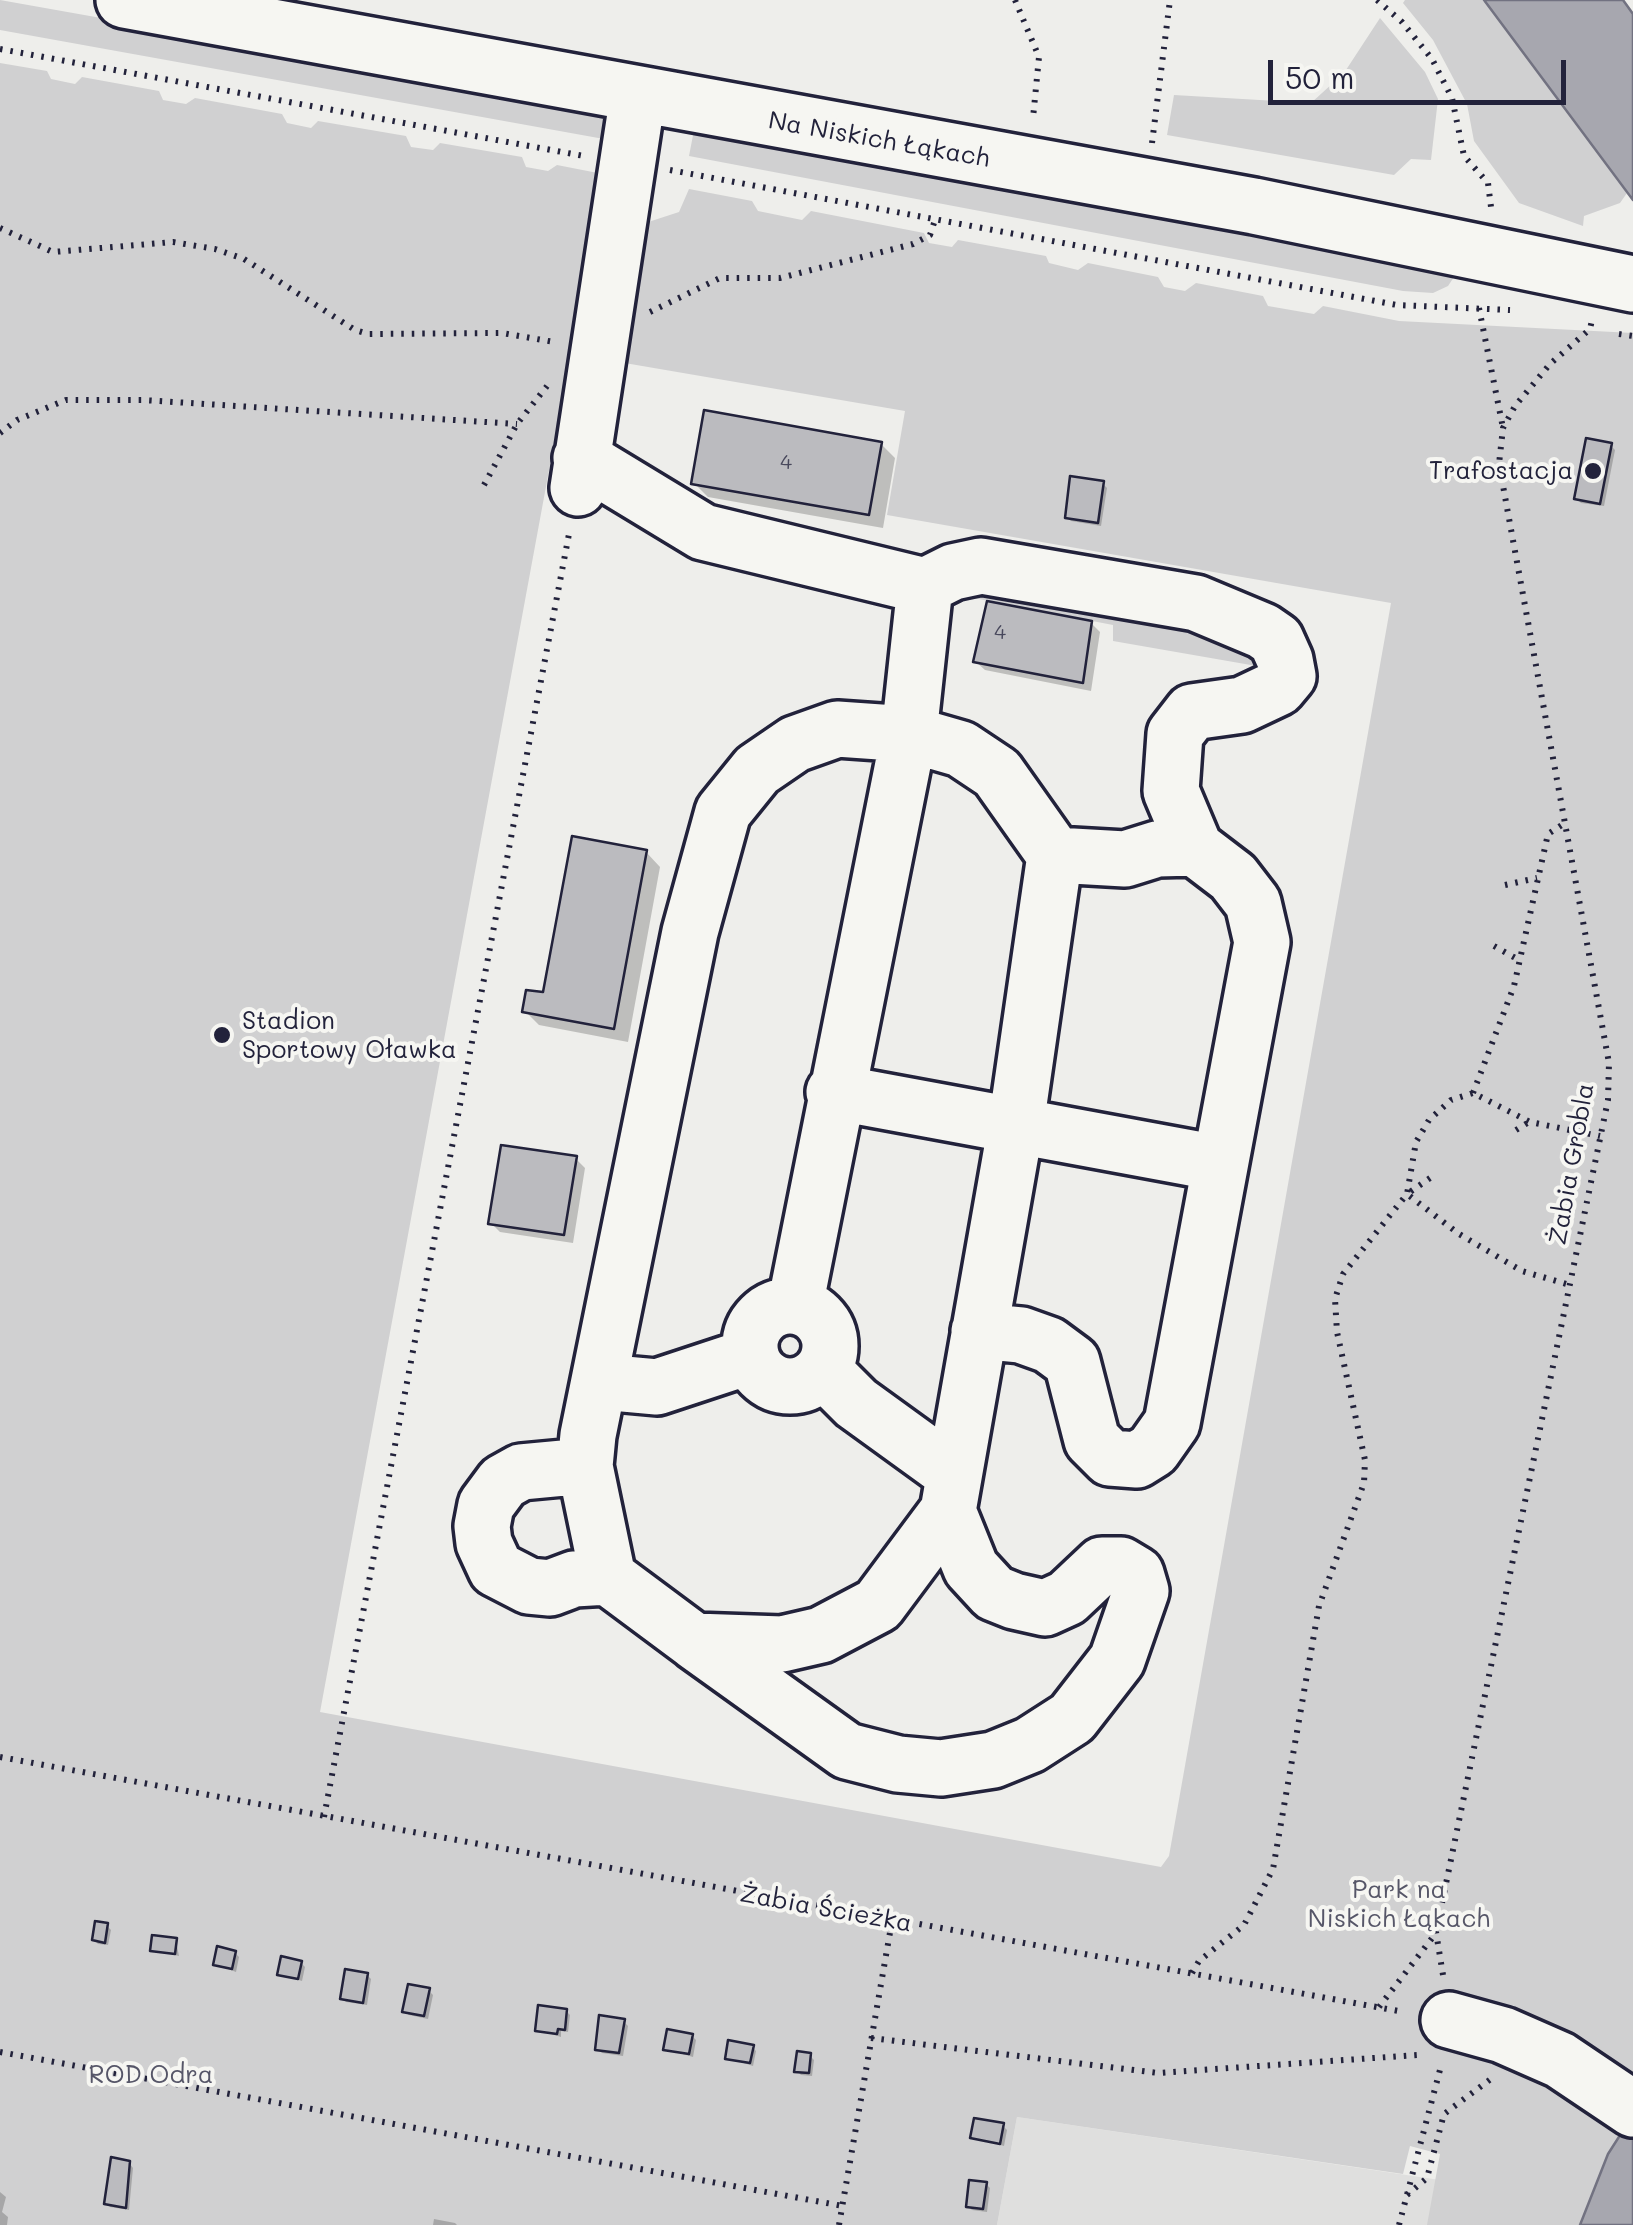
<!DOCTYPE html>
<html>
<head>
<meta charset="utf-8">
<style>
  body { margin:0 }
  #map { position:relative; width:1633px; height:2225px; overflow:hidden; background:#eeeeeb; font-family:Mali,sans-serif }
  canvas { display:block }
  .scale { position:absolute; left:1268px; top:60px; width:298px; height:45px; box-sizing:border-box; border:5px solid #22223b; border-top:0; padding-left:12px; font-size:30px; line-height:35px; white-space:nowrap; color:#22223b; -webkit-text-stroke:8px #f6f6f2; paint-order:stroke }
</style>
</head>
<body>
<div id="map">
<canvas width="1633" height="2225"></canvas>
<div class="scale">50 m</div>
</div>
<script>
const ctx = document.querySelector('canvas').getContext('2d');
ctx.lineJoin = 'round';
function paint(path, color) {
  ctx.fillStyle = color;
  ctx.fill(path, 'evenodd');
}
function toPath(rows) {
  const path = new Path2D();
  for (const r of rows) {
    if (r.length === 3) {
      path.moveTo(r[0] + r[2], r[1]);
      path.arc(r[0], r[1], r[2], 0, 2 * Math.PI);
      continue;
    }
    path.moveTo(r[0], r[1]);
    for (let i = 2; i < r.length; i += 2) path.lineTo(r[i], r[i + 1]);
  }
  return path;
}
function strokePath(path, color, width, dash) {
  ctx.strokeStyle = color;
  ctx.lineWidth = width;
  ctx.lineCap = dash ? 'butt' : 'round';
  ctx.setLineDash(dash || []);
  ctx.stroke(path);
}
function label(font, color, halo, rows, align = 'center') {
  ctx.font = font + ' Mali,sans-serif';
  ctx.lineWidth = 8;
  ctx.setLineDash([]);
  ctx.textBaseline = 'middle';
  ctx.strokeStyle = halo;
  ctx.fillStyle = color;
  for (const [text, x, y, turn = 0] of rows) {
    ctx.save();
    ctx.translate(x, y);
    ctx.rotate((+turn || 0) * Math.PI / 180);
    ctx.textAlign = isNaN(turn) ? turn : align;
    if (halo) ctx.strokeText(text, 0, 0);
    ctx.fillText(text, 0, 0);
    ctx.restore();
  }
}
paint(toPath([
  [1017,2117,1487,2187,1549,2225,997,2225]
]), '#dfdfde');
paint(toPath([
  [0,0,601,107,615,141,0,30],
  [1405,0,1484,0,1627,193,1620,203,1584,216,1583,226,1519,203,1474,141,1467,104,1433,40,1403,3],
  [1380,18,1425,72,1438,99,1431,160,1411,159,1394,175,1167,135,1174,95,1311,103,1344,73],
  [0,63,47,71,51,79,75,84,82,77,159,91,163,100,186,104,195,98,282,114,287,123,311,128,318,121,406,136,411,147,433,150,440,143,522,157,526,167,548,171,557,165,608,175,573,404,559,416,320,1712,1161,1867,1169,1856,1391,603,887,515,905,411,613,361,633,227,679,212,689,189,752,201,758,211,802,220,811,211,924,233,929,243,952,247,958,240,1046,256,1049,263,1078,270,1088,263,1158,277,1164,287,1185,291,1196,283,1263,296,1268,306,1314,314,1323,306,1399,321,1633,333,1633,2079,1626,2127,1608,2154,1580,2225,1427,2225,1440,2154,1410,2146,1403,2174,1017,2117,997,2225,0,2225],
  [695,125,1457,265,1456,274,1448,286,1433,293,1403,291,689,156],
  [966,584,1257,632,1268,668,1113,641,1113,625,958,595]
]), '#d0d0d1');
const water = toPath([
  [1484,0,1623,0,1633,14,1633,200,1484,0],
  [1633,2115,1633,2225,1580,2225,1608,2154,1633,2115]
]);
paint(water, '#a7a7af');
strokePath(water, '#727281', 2.5);
paint(toPath([
  [881,444,895,458,883,528,708,497,694,483],
  [1611,446,1615,450,1604,506,1581,503,1577,499],
  [1103,484,1107,488,1101,526,1071,521,1067,517],
  [1091,623,1100,632,1091,691,985,670,975,661],
  [646,852,660,867,628,1042,539,1025,525,1011,545,995],
  [575,1158,585,1168,573,1243,500,1232,491,1223],
  [107,1926,111,1930,108,1945,98,1944,94,1940],
  [176,1941,179,1956,152,1950],
  [235,1953,239,1957,236,1972,215,1964],
  [301,1963,305,1967,302,1981,280,1974],
  [367,1975,371,1979,367,2005,346,2002,342,1998],
  [429,1991,433,1995,428,2019,409,2015,405,2012],
  [566,2011,570,2015,568,2032,561,2031,561,2037,538,2030],
  [624,2022,628,2026,623,2056,602,2053,598,2049],
  [692,2036,696,2040,693,2057,666,2049],
  [752,2047,756,2051,753,2066,728,2058],
  [810,2056,814,2060,812,2076,801,2075,797,2071],
  [1003,2126,1007,2130,1004,2146,972,2137],
  [129,2163,133,2168,129,2210,110,2207,106,2203],
  [986,2184,990,2188,987,2212,972,2210,968,2206],
  [0,2192,6,2197,2,2212,8,2217,7,2225,0,2225],
  [434,2219,455,2223,457,2225,433,2225]
]), '#0003');
const building = toPath([
  [704,410,882,442,869,515,691,484,704,410],
  [1586,438,1612,443,1600,504,1574,499,1586,438],
  [1070,476,1104,481,1098,523,1065,518,1070,476],
  [987,601,1092,621,1083,683,973,662,987,601],
  [572,836,647,850,614,1029,522,1012,526,990,543,992,572,836],
  [501,1145,577,1156,564,1235,488,1224,501,1145],
  [95,1921,108,1923,105,1943,92,1940,95,1921],
  [152,1935,177,1938,175,1954,150,1951,152,1935],
  [217,1946,236,1951,232,1969,213,1965,217,1946],
  [281,1956,302,1961,298,1979,277,1975,281,1956],
  [345,1969,368,1973,363,2003,340,1999,345,1969],
  [408,1984,430,1988,424,2016,402,2012,408,1984],
  [538,2005,567,2009,565,2030,558,2029,557,2034,535,2031,538,2005],
  [599,2015,625,2019,619,2053,595,2050,599,2015],
  [667,2029,693,2034,689,2054,663,2050,667,2029],
  [728,2040,754,2045,750,2063,725,2059,728,2040],
  [797,2051,811,2053,809,2073,794,2072,797,2051],
  [974,2118,1004,2123,1000,2144,970,2138,974,2118],
  [111,2157,130,2161,126,2208,104,2204,111,2157],
  [969,2180,987,2182,983,2209,966,2207,969,2180]
]);
paint(building, '#bbbbbf');
strokePath(building, '#22223b', 2.5);
const minor = toPath([
  [124,0,1254,206,1633,284],
  [581,458,703,532,925,586,953,572,981,566,1196,603,1263,631,1276,640,1285,660,1288,676,1278,688,1242,705,1192,712,1175,734,1171,791,1195,848,1233,877,1253,903,1262,942,1172,1423,1153,1450,1137,1460,1110,1458,1092,1440,1072,1362,1049,1345,1021,1335,979,1331],
  [578,488,638,95],
  [1055,855,1125,859,1157,849,1195,848],
  [834,1092,1218,1163],
  [795,1306,909,734,925,586],
  [790,1346,40],
  [823,1370,856,1403,954,1474],
  [602,1382,657,1387,751,1356],
  [585,1466,521,1472,503,1482,486,1505,482,1526,484,1543,496,1569,529,1586,550,1588,574,1579,608,1577,585,1466,588,1435,690,932,723,812,757,770,795,744,837,729,909,734,961,749,997,773,1055,855,1016,1125,948,1511,878,1605,821,1635,782,1644,694,1641,608,1577],
  [695,1642,847,1751,898,1764,941,1768,993,1760,1030,1745,1072,1718,1117,1660,1141,1591,1136,1574,1121,1565,1102,1565,1067,1598,1045,1608,1014,1601,994,1593,971,1568,948,1511],
  [1449,2020,1503,2035,1560,2060,1633,2109]
]);
strokePath(minor, '#22223b', 62);
strokePath(toPath([
  [1015,0,1039,57,1033,118],
  [1377,0,1402,22,1432,59,1452,98,1464,156,1488,183,1491,207],
  [0,49,584,156],
  [1152,143,1170,0],
  [670,170,1397,305,1510,310],
  [0,228,53,252,173,242,215,249,244,259,355,330,368,334,502,333,554,342],
  [1479,308,1503,428],
  [650,312,720,278,780,278,913,244,930,235,935,220],
  [1619,334,1633,336],
  [0,433,17,420,66,400,143,400,517,424],
  [484,485,517,424,547,386],
  [1505,885,1537,878],
  [1494,946,1519,960],
  [1473,1093,1514,986,1548,834,1565,823],
  [1516,1130,1529,1122],
  [1430,1178,1407,1194,1459,1234,1522,1271,1570,1285],
  [0,1757,1404,2012],
  [324,1817,569,534],
  [1192,1973,1199,1961,1244,1925,1273,1869,1319,1606,1364,1483,1365,1460,1337,1332,1335,1299,1343,1274,1407,1194,1416,1142,1429,1120,1451,1100,1473,1093,1530,1122,1600,1136],
  [1443,1975,1436,1932,1608,1100,1609,1063,1499,464,1503,428,1515,406,1550,364,1590,329,1592,320],
  [1379,2007,1436,1933],
  [871,2038,1158,2073,1417,2055],
  [0,2052,843,2206],
  [1407,2195,1427,2178,1444,2114,1492,2078],
  [839,2225,892,1921],
  [1399,2225,1441,2066]
]), '#22223b', 6, [2.5, 8]);
strokePath(minor, '#f6f6f2', 55);
for (const [x, y, r, color] of [
  [1593,471,10,"#22223b"],
  [222,1035,10,"#22223b"]
]) {
  const dot = new Path2D();
  dot.arc(x, y, r, 0, 2 * Math.PI);
  ctx.fillStyle = color;
  ctx.fill(dot);
  strokePath(dot, '#f6f6f2', 4);
}
label('20px', '#48485c', null, [
  ["4",786,463],
  ["4",1000,633]
]);
label('25px', '#22223b', '#f6f6f2', [
  ["Na Niskich Łąkach",879,140,10],
  ["Żabia Grobla",1572,1164,-80],
  ["Żabia Ścieżka",826,1909,10]
]);
label('25px', '#22223b', '#f6f6f2', [
  ["Trafostacja",1573,471],
  ["Stadion",242,1021,"left"],
  ["Sportowy Oławka",242,1050,"left"]
], 'right');
label('25px', '#565668', '#f6f6f2', [
  ["Park na",1399,1890],
  ["Niskich Łąkach",1399,1919],
  ["ROD Odra",151,2075]
]);
</script>
</body>
</html>
